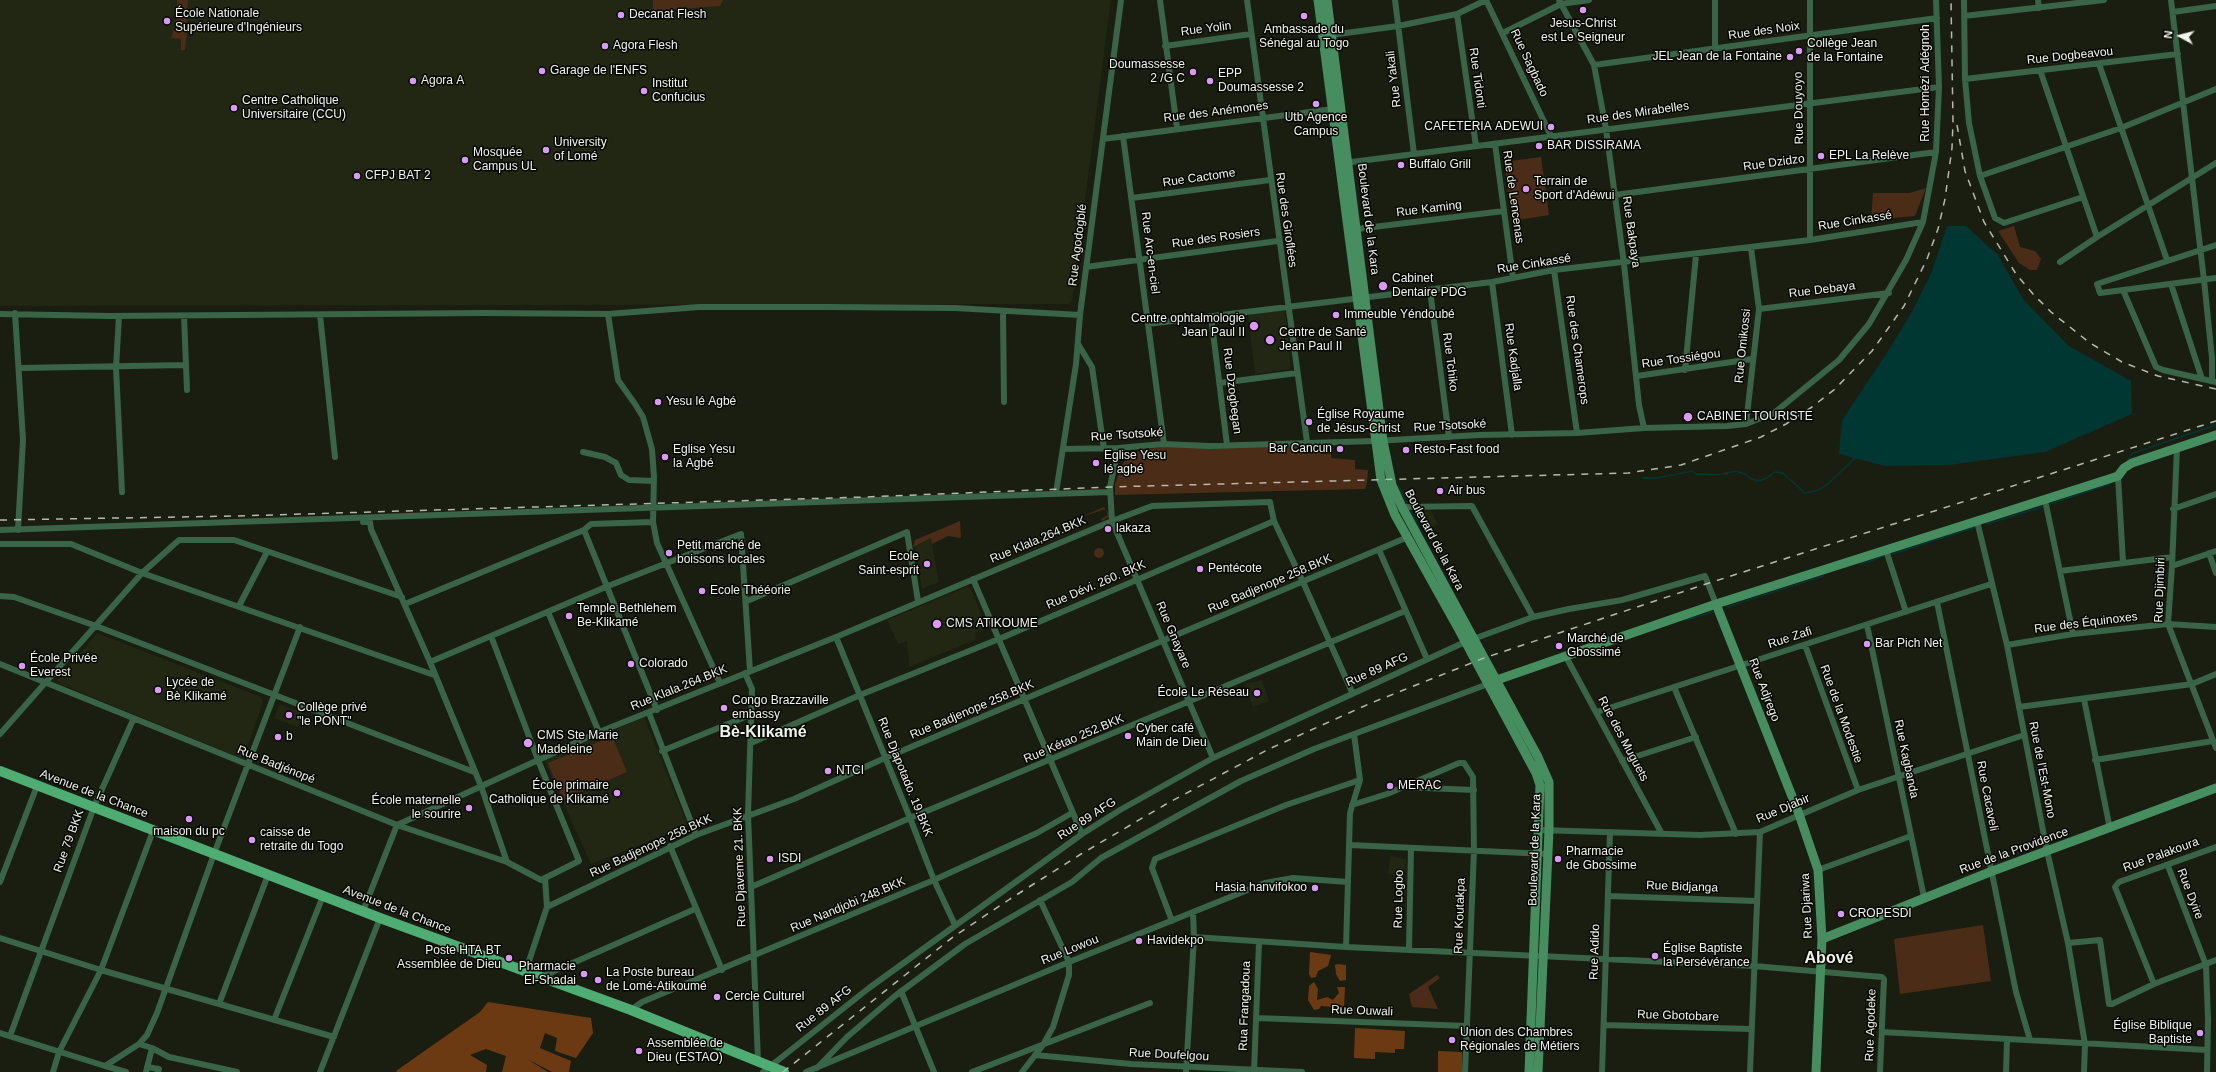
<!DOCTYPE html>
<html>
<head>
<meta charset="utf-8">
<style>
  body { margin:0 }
  #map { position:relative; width:2216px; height:1072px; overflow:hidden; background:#1a1e10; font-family:Arial,sans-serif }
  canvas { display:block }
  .north { position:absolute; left:2160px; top:16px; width:40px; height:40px; -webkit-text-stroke:3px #060703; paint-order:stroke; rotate:277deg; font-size:11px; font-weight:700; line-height:16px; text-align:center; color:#f1f4ea }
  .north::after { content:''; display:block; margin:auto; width:14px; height:18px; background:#f1f4ea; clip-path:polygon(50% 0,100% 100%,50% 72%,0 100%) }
</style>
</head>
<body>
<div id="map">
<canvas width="2216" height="1072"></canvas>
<div class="north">N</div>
</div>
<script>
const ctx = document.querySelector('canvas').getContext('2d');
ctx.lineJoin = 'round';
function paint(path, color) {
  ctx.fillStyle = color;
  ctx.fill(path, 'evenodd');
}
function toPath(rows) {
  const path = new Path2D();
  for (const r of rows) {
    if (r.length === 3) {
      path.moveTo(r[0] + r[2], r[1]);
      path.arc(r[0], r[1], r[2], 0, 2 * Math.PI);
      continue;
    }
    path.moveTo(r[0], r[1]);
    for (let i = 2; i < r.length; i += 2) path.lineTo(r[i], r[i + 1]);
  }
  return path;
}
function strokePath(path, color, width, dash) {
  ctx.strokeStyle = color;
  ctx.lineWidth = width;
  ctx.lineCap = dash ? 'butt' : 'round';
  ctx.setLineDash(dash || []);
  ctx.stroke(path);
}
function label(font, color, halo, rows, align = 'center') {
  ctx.font = font + ' Arial,sans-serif';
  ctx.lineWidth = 3;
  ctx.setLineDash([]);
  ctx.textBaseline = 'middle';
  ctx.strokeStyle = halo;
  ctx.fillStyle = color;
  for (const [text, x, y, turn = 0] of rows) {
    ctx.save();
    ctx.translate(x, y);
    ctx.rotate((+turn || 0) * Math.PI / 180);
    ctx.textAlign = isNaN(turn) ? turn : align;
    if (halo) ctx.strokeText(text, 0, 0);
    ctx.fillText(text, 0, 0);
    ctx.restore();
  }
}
paint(toPath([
  [0,0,1111,0,1072,300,1069,304,0,306],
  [1285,309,1291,366,1289,369,1255,374,1248,315],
  [1431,511,1438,524,1425,531,1414,513],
  [931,538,939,582,922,589,915,546],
  [967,587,971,589,987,628,975,633,977,639,909,667,907,641,898,644,887,620],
  [97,633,261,697,263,702,243,759,56,682],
  [1262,680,1269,701,1253,707,1245,684],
  [281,705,304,713,298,727,274,718,279,706],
  [644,717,688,826,591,864,544,760],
  [1390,856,1406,859,1405,876,1388,874]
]), '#212712');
paint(toPath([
  [177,0,188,0,186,29,170,28,176,27],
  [653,0,723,0,720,6,653,11],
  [173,30,187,31,185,50,181,50,181,39,170,38,172,37],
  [1541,157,1549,215,1512,221,1504,162],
  [1926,188,1915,216,1871,220,1873,193,1910,193],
  [2014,226,2020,247,2035,251,2041,259,2037,270,2030,270,2019,263,1998,231],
  [1331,445,1331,458,1355,460,1355,469,1368,470,1367,483,1365,489,1115,495,1115,484,1122,465,1128,457,1141,450,1162,447],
  [1104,507,1110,516,1102,521,1101,519,1108,515,1105,509,1079,518],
  [960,521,961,538,948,536,932,544,931,538,913,547,915,540],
  [1099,553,5],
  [612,736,627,772,563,800,548,763],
  [1983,925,1991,981,1900,994,1894,939],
  [1437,975,1440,978,1428,987,1438,1009,1412,1007,1409,994]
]), '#4b2c16');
paint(toPath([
  [1310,952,1331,955,1328,966,1318,971,1316,977,1311,978,1309,974],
  [1338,964,1346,965,1346,980,1340,981,1336,974,1335,965],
  [1314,982,1318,989,1317,1000,1327,997,1333,1000,1339,993,1337,987,1345,987,1344,1008,1321,1006,1319,1009,1314,1010,1308,1000,1309,986],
  [488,1002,591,1018,593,1033,576,1058,555,1051,557,1038,545,1033,540,1048,571,1061,569,1072,552,1072,527,1059,548,1072,502,1072,506,1056,486,1049,470,1055,487,1065,486,1072,397,1072,396,1071,480,1012],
  [1355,1028,1405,1031,1404,1049,1395,1049,1395,1053,1375,1052,1375,1059,1354,1058],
  [1438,1051,1462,1052,1462,1072,1438,1072]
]), '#6c3a12');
paint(toPath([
  [1947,226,1966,226,1998,255,2023,299,2069,346,2131,381,2132,414,2045,452,1949,465,1885,466,1839,454,1842,420,1887,353,1913,310,1932,271]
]), '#003733');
strokePath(toPath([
  [2128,459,2133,453,2216,425],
  [1642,478,1657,478,1692,471,1696,474,1719,475,1736,471,1745,474,1750,478,1758,481,1767,478,1775,472,1783,473,1805,493,1816,491,1828,484,1855,458],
  [1399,486,1408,506],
  [2050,504,2110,484],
  [1410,509,1420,531],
  [1987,524,2045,506],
  [1893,554,1976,527],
  [1861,564,1884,556],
  [1727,607,1823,576],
  [1686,620,1713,612]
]), '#003733', 1.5);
strokePath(toPath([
  [1160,0,1177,128],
  [1247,0,1307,442],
  [1395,0,1414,154],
  [1486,0,1551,136],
  [1559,0,1594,65,1606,129,1624,264,1639,405,1644,428],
  [1810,0,1810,240],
  [1964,0,1965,79,1969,123,1980,176,1995,218,2004,223,2083,197],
  [2038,0,2039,8],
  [2171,0,2204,280,2212,358,2212,381],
  [2173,12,2216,6],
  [1457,14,1476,146],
  [1964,16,2104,0],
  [1503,33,1561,4,1589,0],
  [1331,35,1398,26,1457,14,1486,0],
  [1165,46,1251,34],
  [1715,49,1715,0],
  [2099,64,2167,260],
  [1594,65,1937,18],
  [2040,70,2097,237],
  [1965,79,2178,54],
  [1123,136,1164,444],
  [1103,139,1333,109],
  [1495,144,1513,278],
  [1344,163,1939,87],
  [1980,176,2121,128,2216,89],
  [1615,195,1936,152],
  [1132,198,1270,180],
  [1357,229,1504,211],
  [2216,245,2097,284,2100,293,2216,278],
  [2060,262,2097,237,2216,163],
  [1086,267,1278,241],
  [1554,270,1577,433],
  [1492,282,1512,435],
  [2171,284,2202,379],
  [1430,290,1449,437],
  [2123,290,2156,367,2163,370,2216,382],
  [1759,309,1889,293],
  [1003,312,1004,402],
  [15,313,23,440,18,530],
  [0,314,110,316,484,313,608,314,699,307,831,307,955,308,1080,315],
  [608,314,618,380,635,404,643,417,652,449,654,477,653,522,657,543,720,683],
  [320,315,335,457],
  [119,316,116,368,122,492],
  [184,316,187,390],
  [1211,316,1227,445],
  [1148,324,1492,282,1554,270,1810,240,1923,222],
  [1078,344,1092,367,1104,449],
  [19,368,186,365],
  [1685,370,1696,255],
  [1637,376,1752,359],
  [1220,383,1297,373],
  [1746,424,1759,309,1751,248],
  [1118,448,1110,487,1112,521,1213,758],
  [2177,448,2172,566,2168,624,2216,748],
  [1063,449,1118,448,1164,444,1209,446,1375,441,1479,435,1577,433,1644,428,1727,426,1746,424,1774,413,1839,360,1869,324,1906,260,1923,222,1936,152,1939,87,1936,0],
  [583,452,605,457,616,463,621,475,629,480,654,481],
  [2118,476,2123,562],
  [1056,493,1076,364,1080,315,1121,0],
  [2045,500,2073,634],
  [1402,507,1472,506,1533,617],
  [2173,509,2216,494],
  [1977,521,2007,645,2047,851,2068,943,2085,1044,2084,1072],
  [363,522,370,522,371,529,430,662,481,786,507,862],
  [0,530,1110,492],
  [584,530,657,710],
  [0,544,71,544,142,573,434,675],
  [1379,550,1427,659],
  [1886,550,1906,612],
  [2209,553,2216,573],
  [2172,566,2216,551],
  [2060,571,2172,557],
  [973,579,1082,834],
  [0,596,14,597,96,626,474,772],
  [747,601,907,532,918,601],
  [1937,602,2016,992,2030,1040],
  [405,604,584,530,591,524,653,522],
  [239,606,267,552],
  [548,612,599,732],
  [1867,625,1924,897],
  [836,637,910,818,934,880,955,925],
  [1805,645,1858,790],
  [2007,645,2073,634,2168,624,2216,627],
  [1565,655,1662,834],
  [430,662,608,586,741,534,750,671],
  [0,664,397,825,507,862,541,880,579,861,538,760,491,636],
  [745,673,752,689,748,815,758,1061],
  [1674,687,1736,834],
  [2084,699,2110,829],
  [2019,707,2192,684,2216,674],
  [1597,712,1991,584],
  [649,713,696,835],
  [0,734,142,573,179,540,234,540,402,597],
  [751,743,860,695,999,639,1274,521],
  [662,751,750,715],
  [2095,760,2213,741],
  [1622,761,1696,737],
  [1402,787,1474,790],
  [1352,805,1387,794,1459,763,1464,763,1473,777,1474,851,1465,1072],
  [1539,830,1700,835,1760,832,1858,790,2024,735],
  [1350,845,1547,854],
  [670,846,722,970],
  [2168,866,2206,965,2208,1019,2207,1072],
  [1818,870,1911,836],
  [0,882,37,786],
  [751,887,910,818,1405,611],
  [1608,896,1756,901],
  [547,907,696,835,794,799,885,758,1408,537],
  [363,911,397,825,599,732,836,637,1112,521,1152,506,1270,502,1274,521,1303,582,1352,692],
  [1172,921,1152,868,1155,859,1286,805,1360,780],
  [1194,937,1346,947,1754,966,1882,977,1884,979,1880,1072],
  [0,938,101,970,334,1037],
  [2068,943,2100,940,2109,1004,2112,1004,2154,984,2216,960],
  [1346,947,1350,813,1360,780,1354,734],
  [1409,950,1411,848],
  [525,973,547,907,545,878],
  [541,977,695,909],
  [2154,984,2115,887,2119,882,2216,847],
  [901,991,934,1072],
  [219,1004,268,875],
  [631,1010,642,1002,934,880,1037,833,1072,813],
  [1256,1018,1467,1026],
  [274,1020,323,896],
  [1604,1025,1751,1029],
  [1882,1032,2207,1050],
  [0,1033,105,1066,139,1044,147,1035,157,1013,214,854,300,627],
  [10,1036,94,807,133,720],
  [139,1044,152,1048,169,1057,237,1072],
  [1035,1055,1131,1064,1302,1072],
  [105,1066,126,1072],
  [147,1067,159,1069,158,1072],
  [817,1068,847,1037,895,996,965,944,1072,882,1101,858,1241,781,1314,749,1488,684],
  [53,1072,59,1052,101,970,153,831],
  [146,1072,152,1048],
  [320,1072,380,918],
  [763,1072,869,988,1082,834,1120,810,1213,758,1465,642,1533,617,1569,609,1622,600,1705,576,1716,604],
  [806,1072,1069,962,1265,883,1293,878,1348,882],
  [972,1072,1150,1003],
  [1022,1072,1043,1045,1053,1027,1069,975,1069,962,1040,900],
  [1186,1072,1194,937,1193,913],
  [1254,1072,1259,942],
  [1602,1072,1610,832],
  [1750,1072,1760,832],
  [2006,1072,2007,1039]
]), '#396448', 6);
strokePath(toPath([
  [1318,0,1381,480,1395,515,1458,628,1536,773,1540,785,1529,1072],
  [1327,0,1383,441,1392,485,1402,507,1538,757,1549,782,1549,830,1538,1072],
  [1716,604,1799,814,1818,870,1822,939,1816,1072],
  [1491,682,1716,604,2109,479,2118,476,2124,468,2132,463,2216,435],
  [1822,939,1990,872,2216,788]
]), '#468d60', 9);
strokePath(toPath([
  [0,771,380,918,631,1010,784,1072]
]), '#4ead73', 10);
strokePath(toPath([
  [1957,125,1965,171,1984,222,2016,274,2033,294,2051,312,2090,343,2122,362,2158,376,2216,389],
  [0,520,238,516,865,497,1110,487,1628,473,1681,465,1761,437,1786,424,1812,407,1835,389,1872,351,1904,306,1927,259,1938,229,1945,199,1952,148,1953,122,1951,0],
  [783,1072,953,937,1010,899,1081,854,1168,803,1269,749,1371,703,1484,658,1709,583,2216,421]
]), '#b6b9ae', 1.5, [7, 7]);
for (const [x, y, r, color] of [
  [1583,10,4,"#db99f5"],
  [621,15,4,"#db99f5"],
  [1304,16,4,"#db99f5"],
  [167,21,4,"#db99f5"],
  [605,46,4,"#db99f5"],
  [1799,51,4,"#db99f5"],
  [1790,57,4,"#db99f5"],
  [542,71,4,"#db99f5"],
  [1193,72,4,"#db99f5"],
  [413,81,4,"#db99f5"],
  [1210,81,4,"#db99f5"],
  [644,91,4,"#db99f5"],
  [1316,104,4,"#db99f5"],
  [234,108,4,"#db99f5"],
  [1551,127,4,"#db99f5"],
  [1539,146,4,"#db99f5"],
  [546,150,4,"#db99f5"],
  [1821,156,4,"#db99f5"],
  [465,160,4,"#db99f5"],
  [1401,165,4,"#db99f5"],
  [357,176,4,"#db99f5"],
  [1526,189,4,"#db99f5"],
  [1383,286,5,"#db99f5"],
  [1336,315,4,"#db99f5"],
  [1254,326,5,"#db99f5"],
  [1270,340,5,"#db99f5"],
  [658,402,4,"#db99f5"],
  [1688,417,5,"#db99f5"],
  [1309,422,4,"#db99f5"],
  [1340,449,4,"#db99f5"],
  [1406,450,4,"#db99f5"],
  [665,457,4,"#db99f5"],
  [1096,463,4,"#db99f5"],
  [1440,491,4,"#db99f5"],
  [1108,529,4,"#db99f5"],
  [669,553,4,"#db99f5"],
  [927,564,4,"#db99f5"],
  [1200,569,4,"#db99f5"],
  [702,591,4,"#db99f5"],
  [569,616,4,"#db99f5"],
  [937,624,5,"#db99f5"],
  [1867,644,4,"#db99f5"],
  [1559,646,4,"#db99f5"],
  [631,664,4,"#db99f5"],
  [22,666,4,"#db99f5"],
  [158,690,4,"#db99f5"],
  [1257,693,4,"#db99f5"],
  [724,708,4,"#db99f5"],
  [289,715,4,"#db99f5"],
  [1128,736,4,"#db99f5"],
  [278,737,4,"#db99f5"],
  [528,743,5,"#db99f5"],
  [828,771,4,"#db99f5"],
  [1390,786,4,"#db99f5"],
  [617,793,4,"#db99f5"],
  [469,808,4,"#db99f5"],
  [189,819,4,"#db99f5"],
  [252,840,4,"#db99f5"],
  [770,859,4,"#db99f5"],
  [1558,859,4,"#db99f5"],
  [1315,888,4,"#db99f5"],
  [1841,914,4,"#db99f5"],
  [1139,941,4,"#db99f5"],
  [1655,956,4,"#db99f5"],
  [509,958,4,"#db99f5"],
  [584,974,4,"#db99f5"],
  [598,980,4,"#db99f5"],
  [717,997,4,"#db99f5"],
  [2200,1033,4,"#db99f5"],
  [1452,1040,4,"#db99f5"],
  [639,1051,4,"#db99f5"]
]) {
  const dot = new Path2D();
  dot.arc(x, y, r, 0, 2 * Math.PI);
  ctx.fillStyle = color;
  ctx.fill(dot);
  strokePath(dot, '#060703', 1.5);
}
label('12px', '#f1f4ea', '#060703', [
  ["École Nationale",175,14],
  ["Supérieure d'Ingénieurs",175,28],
  ["Decanat Flesh",629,15],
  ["Jesus-Christ",1583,24,"center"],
  ["est Le Seigneur",1583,38,"center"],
  ["Ambassade du",1304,30,"center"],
  ["Sénégal au Togo",1304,44,"center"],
  ["Collège Jean",1807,44],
  ["de la Fontaine",1807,58],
  ["Agora Flesh",613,46],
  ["JEL Jean de la Fontaine",1782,57,"right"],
  ["Doumassesse",1185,65,"right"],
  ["2 /G C",1185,79,"right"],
  ["Garage de l'ENFS",550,71],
  ["EPP",1218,74],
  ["Doumassesse 2",1218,88],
  ["Agora A",421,81],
  ["Institut",652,84],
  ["Confucius",652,98],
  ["Centre Catholique",242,101],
  ["Universitaire (CCU)",242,115],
  ["Utb Agence",1316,118,"center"],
  ["Campus",1316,132,"center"],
  ["CAFETERIA ADEWUI",1543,127,"right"],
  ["University",554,143],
  ["of Lomé",554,157],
  ["BAR DISSIRAMA",1547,146],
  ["Mosquée",473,153],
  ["Campus UL",473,167],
  ["EPL La Relève",1829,156],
  ["Buffalo Grill",1409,165],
  ["CFPJ BAT 2",365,176],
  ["Terrain de",1534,182],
  ["Sport d'Adéwui",1534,196],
  ["Cabinet",1392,279],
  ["Dentaire PDG",1392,293],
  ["Immeuble Yéndoubé",1344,315],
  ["Centre ophtalmologie",1245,319,"right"],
  ["Jean Paul II",1245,333,"right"],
  ["Centre de Santé",1279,333],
  ["Jean Paul II",1279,347],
  ["Yesu lé Agbé",666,402],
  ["Église Royaume",1317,415],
  ["de Jésus-Christ",1317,429],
  ["CABINET TOURISTE",1697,417],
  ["Bar Cancun",1332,449,"right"],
  ["Eglise Yesu",673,450],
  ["la Agbé",673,464],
  ["Resto-Fast food",1414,450],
  ["Eglise Yesu",1104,456],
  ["lé agbé",1104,470],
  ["Air bus",1448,491],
  ["lakaza",1116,529],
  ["Petit marché de",677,546],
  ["boissons locales",677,560],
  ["Ecole",919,557,"right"],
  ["Saint-esprit",919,571,"right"],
  ["Pentécote",1208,569],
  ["Ecole Thééorie",710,591],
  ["Temple Bethlehem",577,609],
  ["Be-Klikamé",577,623],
  ["CMS ATIKOUME",946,624],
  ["Marché de",1567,639],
  ["Gbossimé",1567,653],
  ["Bar Pich Net",1875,644],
  ["École Privée",30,659],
  ["Everest",30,673],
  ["Colorado",639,664],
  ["Lycée de",166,683],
  ["Bè Klikamé",166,697],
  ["École Le Réseau",1249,693,"right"],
  ["Congo Brazzaville",732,701],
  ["embassy",732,715],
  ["Collège privé",297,708],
  ["\"le PONT\"",297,722],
  ["Cyber café",1136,729],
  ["Main de Dieu",1136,743],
  ["CMS Ste Marie",537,736],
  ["Madeleine",537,750],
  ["b",286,737],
  ["NTCI",836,771],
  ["École primaire",609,786,"right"],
  ["Catholique de Klikamé",609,800,"right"],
  ["MERAC",1398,786],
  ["École maternelle",461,801,"right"],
  ["le sourire",461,815,"right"],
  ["maison du pc",189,832,"center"],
  ["caisse de",260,833],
  ["retraite du Togo",260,847],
  ["Pharmacie",1566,852],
  ["de Gbossime",1566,866],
  ["ISDI",778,859],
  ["Hasia hanvifokoo",1307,888,"right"],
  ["CROPESDI",1849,914],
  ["Havidekpo",1147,941],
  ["Église Baptiste",1663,949],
  ["la Persévérance",1663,963],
  ["Poste HTA BT",501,951,"right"],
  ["Assemblée de Dieu",501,965,"right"],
  ["Pharmacie",576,967,"right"],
  ["El-Shadai",576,981,"right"],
  ["La Poste bureau",606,973],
  ["de Lomé-Atikoumé",606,987],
  ["Cercle Culturel",725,997],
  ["Église Biblique",2192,1026,"right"],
  ["Baptiste",2192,1040,"right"],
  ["Union des Chambres",1460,1033],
  ["Régionales de Métiers",1460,1047],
  ["Assemblée de",647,1044],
  ["Dieu (ESTAO)",647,1058]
], 'left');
label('12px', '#f1f4ea', '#060703', [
  ["Rue Yolin",1206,29,-7],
  ["Rue des Noix",1764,31,-8],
  ["Rue Dogbeavou",2070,56,-6],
  ["Rue Sagbado",1529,63,65],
  ["Rue Tidonti",1477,78,82],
  ["Rue Yakali",1394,79,-97],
  ["Rue Homézi Adégnoh",1926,83,-90],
  ["Rue Douyoyo",1799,108,-91],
  ["Rue des Anémones",1216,112,-7],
  ["Rue des Mirabelles",1638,113,-8],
  ["Rue Dzidzo",1774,163,-8],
  ["Rue Cactome",1199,178,-8],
  ["Rue de Lencenas",1513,197,82],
  ["Rue Kaming",1429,209,-7],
  ["Boulevard de la Kara",1368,219,83],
  ["Rue des Giroflées",1286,220,82],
  ["Rue Cinkassé",1855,221,-9],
  ["Rue Bakpaya",1631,232,82],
  ["Rue des Rosiers",1216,238,-8],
  ["Rue Agodogblé",1078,245,-83],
  ["Rue Arc-en-ciel",1150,253,83],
  ["Rue Cinkassé",1534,264,-9],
  ["Rue Debaya",1822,290,-7],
  ["Rue Omikossi",1743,346,-84],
  ["Rue des Chamerops",1577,350,82],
  ["Rue Kadjalla",1513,357,82],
  ["Rue Tossiégou",1681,359,-8],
  ["Rue Tchiko",1450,362,83],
  ["Rue Dzogbegan",1232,391,83],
  ["Rue Tsotsoké",1450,426,-3],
  ["Rue Tsotsoké",1127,435,-4],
  ["Rue Klala,264.BKK",1038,540,-23],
  ["Boulevard de la Kara",1434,540,62],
  ["Rue Badjenope 258.BKK",1270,584,-23],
  ["Rue Dévi. 260. BKK",1096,585,-23],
  ["Rue Djimbiri",2160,590,-88],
  ["Rue des Équinoxes",2086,623,-7],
  ["Rue Gnayare",1173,635,67],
  ["Rue Zafi",1790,638,-18],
  ["Rue 89 AFG",1377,670,-24],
  ["Rue Klala.264.BKK",679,688,-22],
  ["Rue Adjrego",1764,690,69],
  ["Rue Badjenope 258.BKK",972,710,-23],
  ["Rue de la Modestie",1841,714,70],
  ["Rue Kétao 252.BKK",1074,739,-23],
  ["Rue des Muguets",1623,739,62],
  ["Rue Kagbanda",1906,759,78],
  ["Rue Badjénopé",276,765,22],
  ["Rue de l'Est-Mono",2042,770,79],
  ["Rue Djapotado. 19.BKK",905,777,68],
  ["Avenue de la Chance",94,794,21],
  ["Rue Cacaveli",1987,796,79],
  ["Rue Djabir",1783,809,-23],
  ["Rue 89 AFG",1087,819,-33],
  ["Rue 79 BKK",69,841,-70],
  ["Rue Badjenope 258.BKK",651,846,-25],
  ["Boulevard de la Kara",1535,850,-88],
  ["Rue de la Providence",2014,851,-20],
  ["Rue Palakoura",2161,855,-20],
  ["Rue Djaveme 21. BKK",740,867,-92],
  ["Rue Bidjanga",1682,887,2],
  ["Rue Dyire",2190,894,69],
  ["Rue Logbo",1399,899,-89],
  ["Rue Nandjobi 248.BKK",848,905,-23],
  ["Rue Djariwa",1807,906,-93],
  ["Avenue de la Chance",397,910,21],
  ["Rue Koutakpa",1460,916,-88],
  ["Rue Lowou",1070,950,-22],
  ["Rue Adido",1595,952,-88],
  ["Rua Frangadoua",1245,1006,-88],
  ["Rue 89 AFG",824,1009,-38],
  ["Rue Ouwali",1362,1011,2],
  ["Rue Gbotobare",1678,1016,2],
  ["Rue Agodeke",1871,1025,-88],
  ["Rue Doufelgou",1169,1055,3]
]);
label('bold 16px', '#f1f4ea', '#060703', [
  ["Bè-Klikamé",763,733],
  ["Abové",1829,959]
]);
</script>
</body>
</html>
